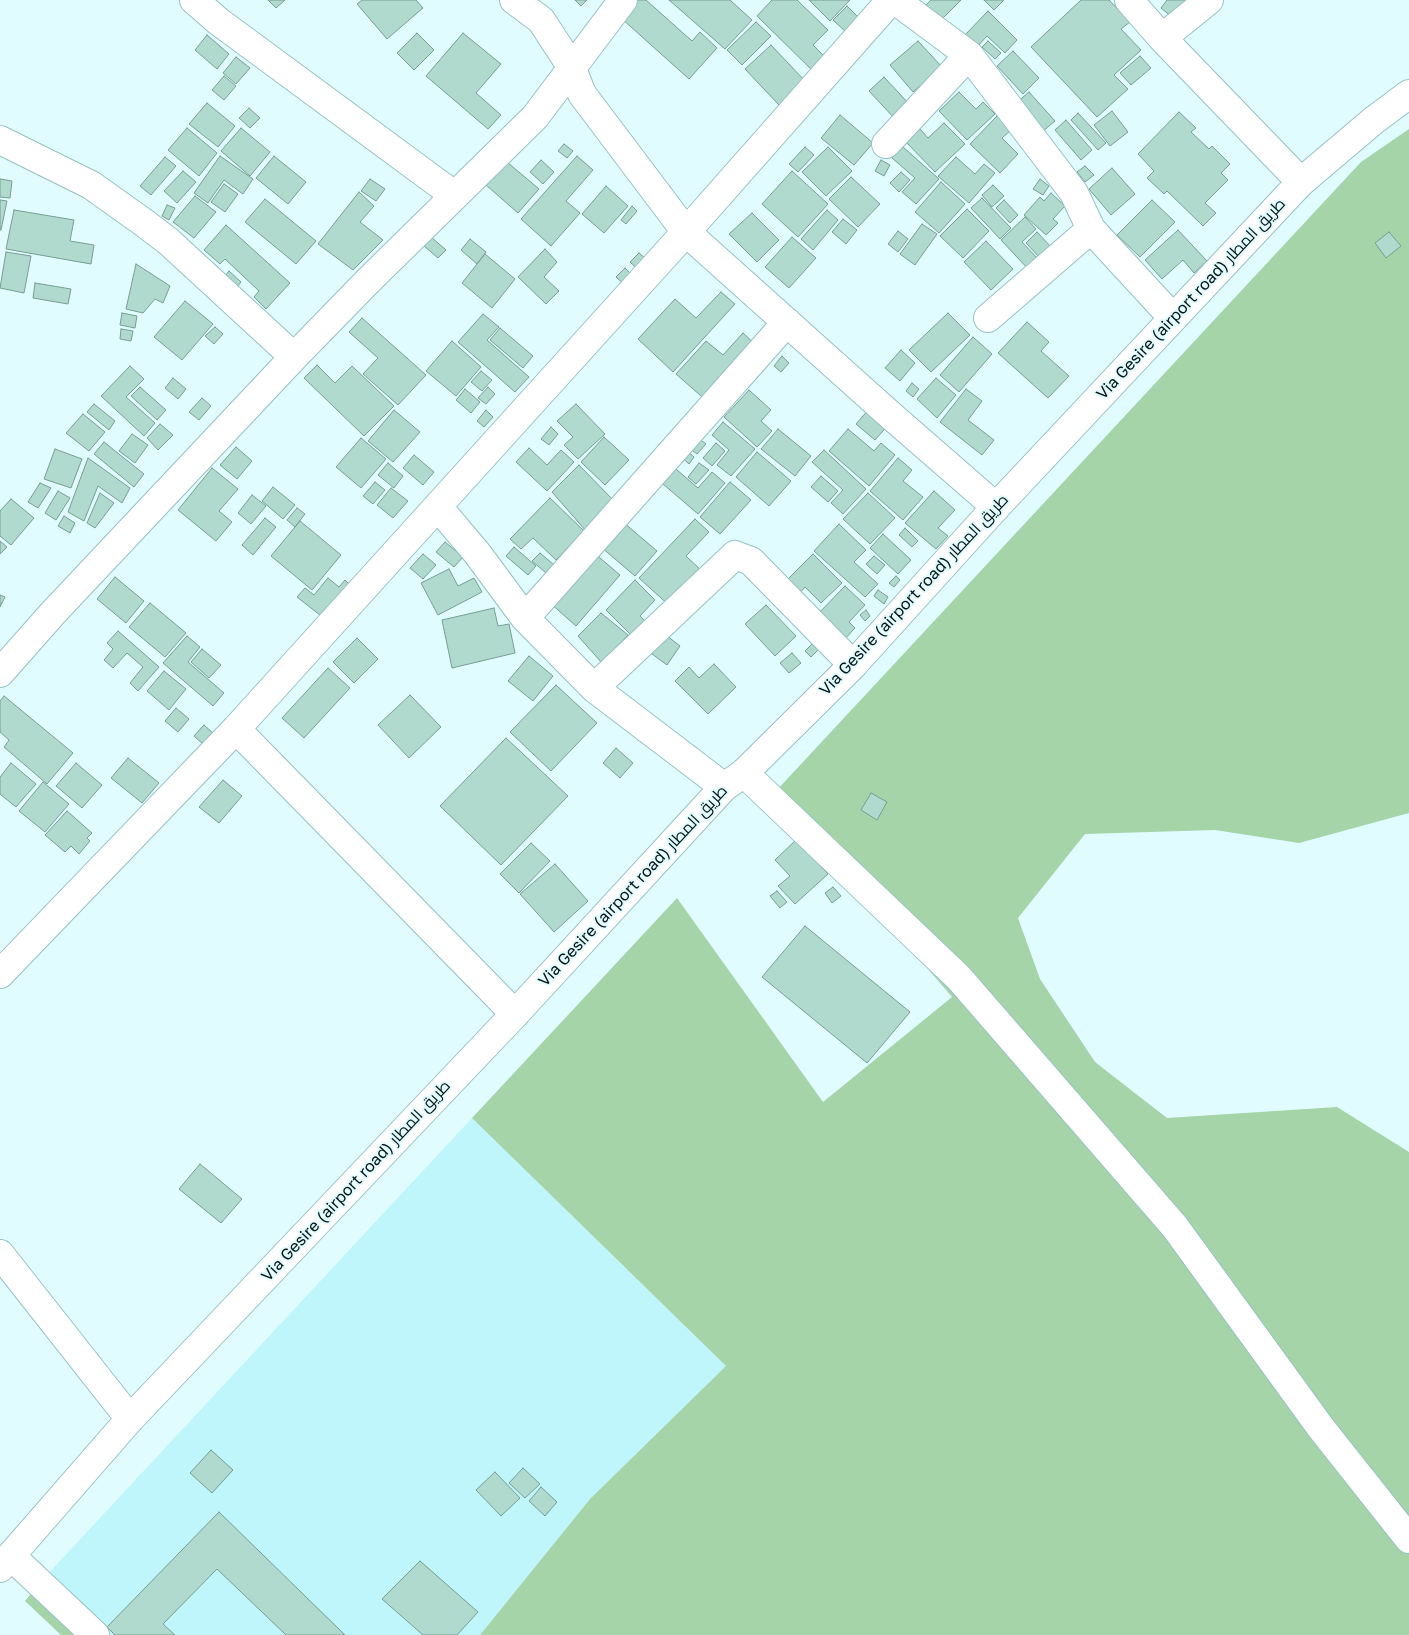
<!DOCTYPE html>
<html>
<head>
<meta charset="utf-8">
<style>
  body { margin:0 }
  canvas { display:block; background:#e1fcff }
</style>
</head>
<body>
<canvas width="1409" height="1635"></canvas>
<script>
const ctx = document.querySelector('canvas').getContext('2d');
ctx.lineJoin = 'round';
function paint(path, color) {
  ctx.fillStyle = color;
  ctx.fill(path, 'evenodd');
}
function toPath(rows) {
  const path = new Path2D();
  for (const r of rows) {
    path.moveTo(r[0], r[1]);
    for (let i = 2; i < r.length; i += 2) path.lineTo(r[i], r[i + 1]);
  }
  return path;
}
function strokePath(path, color, width, dash) {
  ctx.strokeStyle = color;
  ctx.lineWidth = width;
  ctx.lineCap = dash ? 'butt' : 'round';
  ctx.setLineDash(dash || []);
  ctx.stroke(path);
}
function label(font, color, halo, rows, align = 'center') {
  ctx.font = font + ' "Golos Text",Cairo,sans-serif';
  ctx.lineWidth = 4;
  ctx.setLineDash([]);
  ctx.textBaseline = 'middle';
  ctx.strokeStyle = halo;
  ctx.fillStyle = color;
  for (const [text, x, y, turn = 0] of rows) {
    ctx.save();
    ctx.translate(x, y);
    ctx.rotate((+turn || 0) * Math.PI / 180);
    ctx.textAlign = isNaN(turn) ? turn : align;
    if (halo) ctx.strokeText(text, 0, 0);
    ctx.fillText(text, 0, 0);
    ctx.restore();
  }
}
paint(toPath([
  [472,1118,726,1366,590,1499,480,1635,106,1635,45,1577]
]), '#bff6fc');
paint(toPath([
  [1409,129,1409,813,1299,843,1215,830,1085,834,1018,918,1040,979,1095,1062,1167,1118,1337,1107,1409,1152,1409,1635,480,1635,590,1499,726,1366,472,1118,677,898,823,1102,952,997,776,791,1361,162],
  [45,1577,106,1635,61,1635,25,1601]
]), '#a5d4a9');
const building = toPath([
  [268,0,285,0,276,8,268,0],
  [362,0,416,0,423,8,387,39,357,4,362,0],
  [575,0,587,0,581,6,575,0],
  [637,0,646,0,692,41,700,32,717,48,689,79,621,18,637,0],
  [669,0,730,0,752,20,725,49,669,0],
  [772,0,797,0,828,30,813,45,831,63,818,76,757,16,772,0],
  [809,0,850,0,830,21,809,0],
  [931,0,961,0,939,22,924,7,931,0],
  [984,0,1004,0,994,10,984,0],
  [1081,0,1109,0,1130,22,1121,29,1141,50,1114,75,1128,89,1097,117,1031,47,1081,0],
  [1167,0,1188,0,1178,22,1161,8,1167,0],
  [847,6,861,20,847,33,833,20,847,6],
  [988,11,1017,40,1005,53,987,36,976,48,964,36,988,11],
  [756,22,771,36,742,65,727,50,756,22],
  [417,33,434,50,414,70,397,53,417,33],
  [463,33,501,64,476,93,501,115,488,129,426,76,463,33],
  [207,35,229,54,217,69,195,50,207,35],
  [918,41,942,67,913,92,890,65,918,41],
  [988,41,1001,53,995,59,982,47,988,41],
  [771,45,805,81,779,105,745,69,771,45],
  [1013,51,1039,78,1023,94,997,66,1013,51],
  [1140,56,1151,68,1131,85,1120,73,1140,56],
  [236,57,250,68,236,84,223,73,236,57],
  [224,76,236,86,224,100,212,90,224,76],
  [884,77,911,106,896,120,869,91,884,77],
  [959,92,976,109,983,102,995,114,967,140,939,111,959,92],
  [1029,92,1055,121,1042,132,1016,103,1029,92],
  [207,103,235,126,218,147,189,124,207,103],
  [249,108,260,118,250,128,239,118,249,108],
  [1112,111,1128,132,1110,146,1094,125,1112,111],
  [1179,112,1196,128,1191,132,1209,149,1212,146,1230,164,1221,173,1228,180,1205,203,1216,213,1203,226,1167,191,1164,194,1147,178,1154,171,1138,154,1179,112],
  [1078,113,1106,143,1098,150,1071,120,1078,113],
  [840,115,873,143,854,165,821,138,840,115],
  [997,116,1011,130,1002,138,1018,154,1000,173,970,144,997,116],
  [1066,120,1092,150,1081,160,1055,130,1066,120],
  [944,123,965,144,935,172,906,142,920,129,928,138,944,123],
  [187,128,217,153,199,176,168,150,187,128],
  [241,128,270,152,250,176,221,151,241,128],
  [564,144,573,151,567,158,558,151,564,144],
  [805,147,814,155,798,172,789,164,805,147],
  [828,147,852,171,826,196,802,172,828,147],
  [903,147,939,179,916,204,902,192,915,178,892,158,903,147],
  [220,156,253,179,243,194,224,180,208,203,194,193,220,156],
  [274,156,306,182,288,204,256,178,274,156],
  [577,156,593,170,566,201,580,213,551,246,521,219,577,156],
  [165,157,176,166,151,195,140,186,165,157],
  [956,157,975,174,984,164,995,173,969,203,938,176,956,157],
  [541,160,554,172,543,184,530,172,541,160],
  [881,160,890,165,884,176,875,171,881,160],
  [507,162,539,189,518,213,486,185,507,162],
  [1085,166,1094,175,1085,182,1077,172,1085,166],
  [1112,168,1135,194,1111,215,1089,189,1112,168],
  [183,171,196,182,177,203,164,191,183,171],
  [792,171,828,204,798,237,762,204,792,171],
  [901,172,910,180,899,192,890,183,901,172],
  [851,177,880,204,858,227,829,199,851,177],
  [0,179,12,181,10,198,0,197,0,179],
  [370,179,385,189,376,201,361,191,370,179],
  [1040,179,1049,186,1043,195,1033,189,1040,179],
  [941,182,965,204,939,233,915,212,941,182],
  [224,184,238,194,225,212,211,202,224,184],
  [993,185,1004,196,992,207,982,195,993,185],
  [606,186,628,206,604,233,582,214,606,186],
  [359,192,374,206,360,222,383,240,353,270,318,244,359,192],
  [1051,193,1065,206,1053,219,1058,223,1046,235,1024,215,1040,197,1044,201,1051,193],
  [195,196,216,212,194,238,173,222,195,196],
  [982,198,1011,228,1000,239,971,208,982,198],
  [265,199,316,241,296,264,245,222,265,199],
  [0,200,7,201,1,230,0,230,0,200],
  [1004,200,1018,215,1010,223,996,208,1004,200],
  [1152,200,1175,222,1140,257,1117,235,1152,200],
  [167,205,175,208,169,220,162,216,167,205],
  [632,206,637,211,626,224,621,220,632,206],
  [967,209,989,231,963,258,940,236,967,209],
  [14,210,74,220,70,241,94,245,91,264,6,249,14,210],
  [827,210,838,220,813,250,801,239,827,210],
  [752,213,779,240,757,262,729,234,752,213],
  [1025,217,1036,229,1022,242,1039,260,1029,270,1001,240,1025,217],
  [843,219,857,230,846,244,832,232,843,219],
  [922,224,937,234,915,265,900,254,922,224],
  [226,225,290,283,266,309,254,297,259,291,225,259,220,264,204,250,226,225],
  [1178,230,1207,261,1194,273,1183,260,1162,279,1145,260,1178,230],
  [898,231,908,239,898,252,888,244,898,231],
  [1037,232,1051,247,1040,258,1026,243,1037,232],
  [1389,232,1401,246,1386,258,1375,243,1389,232],
  [431,237,446,250,438,258,424,246,431,237],
  [792,237,816,258,789,288,765,267,792,237],
  [470,239,486,252,477,264,461,250,470,239],
  [986,241,1013,269,991,290,964,262,986,241],
  [545,249,557,262,544,277,559,291,546,304,518,277,545,249],
  [6,252,31,256,24,293,0,288,6,252],
  [639,253,650,262,641,272,630,262,639,253],
  [485,254,515,279,492,308,462,283,485,254],
  [136,264,170,286,163,303,155,299,143,313,126,309,136,264],
  [625,268,634,277,626,286,616,277,625,268],
  [229,271,241,282,234,291,222,280,229,271],
  [35,283,71,289,68,304,33,298,35,283],
  [721,292,735,304,673,372,638,339,675,299,696,318,721,292],
  [185,301,213,324,182,360,154,337,185,301],
  [122,313,137,316,135,328,120,325,122,313],
  [948,313,970,335,931,372,909,350,948,313],
  [483,314,499,327,487,340,529,377,515,392,458,342,483,314],
  [362,318,426,375,398,405,363,374,378,358,349,332,362,318],
  [1027,322,1049,342,1041,351,1069,376,1048,398,998,353,1027,322],
  [215,327,223,334,214,344,205,336,215,327],
  [500,328,533,356,523,368,490,340,500,328],
  [121,329,133,331,131,341,120,339,121,329],
  [743,333,758,347,709,403,676,374,706,341,723,355,743,333],
  [973,337,992,354,959,392,940,375,973,337],
  [452,341,481,367,456,396,426,371,452,341],
  [901,350,915,363,900,381,885,368,901,350],
  [782,356,789,363,781,372,774,366,782,356],
  [317,365,335,383,352,366,394,406,364,436,304,378,317,365],
  [130,366,144,379,126,397,155,423,144,436,101,396,130,366],
  [481,371,492,380,482,391,471,382,481,371],
  [173,378,186,389,178,399,165,388,173,378],
  [936,378,956,395,937,418,917,399,936,378],
  [912,383,919,389,913,397,906,391,912,383],
  [140,387,166,410,157,420,131,396,140,387],
  [488,387,495,394,486,404,478,398,488,387],
  [465,389,480,402,471,413,456,400,465,389],
  [966,389,982,401,968,420,994,440,982,455,940,422,966,389],
  [749,390,771,410,761,421,772,431,757,447,724,417,749,390],
  [202,398,211,406,199,420,189,412,202,398],
  [94,404,115,421,109,430,87,412,94,404],
  [576,404,605,434,578,459,564,445,573,437,557,421,576,404],
  [870,408,889,424,875,440,856,424,870,408],
  [394,410,420,432,393,462,368,441,394,410],
  [486,410,493,417,484,427,477,421,486,410],
  [83,414,105,432,89,451,66,433,83,414],
  [723,422,755,449,731,476,717,465,729,450,712,435,723,422],
  [160,424,173,435,158,450,147,438,160,424],
  [551,427,558,434,549,445,541,439,551,427],
  [778,429,811,456,795,476,761,449,778,429],
  [848,429,874,451,881,443,895,455,869,486,829,451,848,429],
  [132,434,148,445,135,463,119,451,132,434],
  [604,437,629,460,605,485,581,462,604,437],
  [697,437,706,444,697,454,688,447,697,437],
  [361,438,386,459,361,488,336,467,361,438],
  [104,442,144,474,134,487,94,454,104,442],
  [716,443,725,451,712,466,703,458,716,443],
  [236,447,252,461,237,479,220,465,236,447],
  [529,448,547,465,561,450,574,462,547,491,516,462,529,448],
  [55,449,82,459,71,488,44,479,55,449],
  [685,449,694,457,689,464,679,455,685,449],
  [824,450,866,489,843,514,831,503,843,490,812,462,824,450],
  [757,452,791,481,769,506,736,477,757,452],
  [414,455,434,472,423,485,403,468,414,455],
  [88,458,130,488,122,503,98,486,84,521,68,512,88,458],
  [898,458,912,470,903,481,923,497,903,520,870,491,898,458],
  [388,463,403,476,394,488,378,475,388,463],
  [699,463,709,470,696,484,688,477,699,463],
  [579,465,615,502,586,531,552,492,579,465],
  [212,468,238,489,219,511,232,522,216,541,178,510,212,468],
  [676,469,698,488,712,472,725,483,698,514,663,484,676,469],
  [821,476,838,491,828,502,811,487,821,476],
  [375,482,385,490,373,504,363,496,375,482],
  [730,482,751,500,720,534,700,517,730,482],
  [40,483,51,488,38,508,28,502,40,483],
  [273,487,295,505,283,519,262,501,273,487],
  [391,488,408,501,393,518,377,505,391,488],
  [58,491,70,498,56,520,45,513,58,491],
  [934,491,955,510,938,528,948,536,936,549,905,523,934,491],
  [100,493,114,503,95,528,87,523,100,493],
  [868,493,895,518,870,544,843,519,868,493],
  [252,495,266,506,251,524,238,513,252,495],
  [550,498,584,531,556,560,533,538,521,549,510,539,550,498],
  [11,499,34,518,11,545,0,536,0,511,11,499],
  [297,508,305,514,295,527,287,520,297,508],
  [64,516,75,523,70,533,58,526,64,516],
  [265,518,276,527,253,555,242,545,265,518],
  [695,519,709,532,686,556,704,573,672,608,639,578,695,519],
  [300,521,341,555,312,590,271,556,300,521],
  [623,522,657,551,635,576,601,547,623,522],
  [839,524,866,550,854,562,878,584,865,597,814,551,839,524],
  [905,528,918,541,912,547,899,535,905,528],
  [883,534,911,560,898,574,870,548,883,534],
  [0,541,7,547,0,554,0,541],
  [445,542,463,557,454,567,436,552,445,542],
  [514,547,536,566,528,575,506,556,514,547],
  [593,552,620,575,576,626,549,602,593,552],
  [540,553,560,570,552,578,532,561,540,553],
  [423,554,436,565,423,579,410,568,423,554],
  [813,554,842,583,821,603,805,587,799,594,786,581,813,554],
  [874,556,885,565,877,574,866,564,874,556],
  [449,569,458,586,474,578,482,592,438,615,421,583,449,569],
  [896,576,900,580,894,587,889,583,896,576],
  [115,577,144,601,126,623,97,599,115,577],
  [328,578,339,587,345,580,352,587,325,619,297,597,305,588,314,595,328,578],
  [635,580,655,600,640,616,649,625,635,639,606,610,635,580],
  [845,586,865,605,849,622,855,628,843,641,816,616,845,586],
  [878,590,888,597,884,604,874,596,878,590],
  [0,595,5,597,0,607,0,595],
  [150,603,186,633,165,657,129,627,150,603],
  [766,605,796,636,775,656,745,624,766,605],
  [494,608,498,626,509,624,515,653,452,668,442,620,494,608],
  [866,610,870,616,865,621,860,615,866,610],
  [601,613,628,635,602,663,578,636,601,613],
  [118,631,159,667,138,691,130,683,143,667,127,653,113,668,104,660,113,649,107,643,118,631],
  [662,632,680,646,667,665,648,651,662,632],
  [187,636,200,647,188,662,224,693,213,706,163,663,187,636],
  [357,638,378,659,354,683,333,662,357,638],
  [812,644,818,650,811,657,805,651,812,644],
  [202,649,221,665,209,678,191,662,202,649],
  [792,653,801,663,789,673,780,663,792,653],
  [529,656,553,676,533,701,508,681,529,656],
  [714,664,736,687,708,714,675,681,689,667,699,678,714,664],
  [328,668,350,688,304,738,282,718,328,668],
  [164,671,186,689,169,710,147,691,164,671],
  [556,685,597,723,551,771,510,732,556,685],
  [410,695,441,727,409,758,378,725,410,695],
  [4,696,73,753,47,784,4,747,9,740,0,732,0,701,4,696],
  [176,708,189,719,178,732,165,721,176,708],
  [204,725,214,734,204,745,194,736,204,725],
  [506,738,568,796,501,865,440,806,506,738],
  [616,748,633,763,620,778,603,763,616,748],
  [128,758,159,783,142,803,111,778,128,758],
  [11,763,36,784,16,807,0,794,0,777,11,763],
  [76,763,102,785,82,808,56,786,76,763],
  [223,780,242,796,219,823,199,807,223,780],
  [43,782,69,804,45,832,19,811,43,782],
  [871,793,887,802,877,820,861,810,871,793],
  [67,811,92,833,87,838,90,841,79,854,71,846,65,852,45,835,67,811],
  [796,840,828,874,795,904,778,886,790,876,775,860,796,840],
  [531,843,550,861,519,893,500,874,531,843],
  [555,864,588,901,554,932,520,894,555,864],
  [833,887,841,896,832,903,825,893,833,887],
  [777,891,787,902,780,908,770,896,777,891],
  [805,926,910,1012,867,1063,762,977,805,926],
  [200,1164,242,1199,221,1223,179,1189,200,1164],
  [211,1450,233,1470,212,1493,190,1473,211,1450],
  [523,1468,540,1484,525,1498,509,1483,523,1468],
  [495,1472,520,1498,501,1516,476,1490,495,1472],
  [541,1487,557,1502,545,1516,529,1501,541,1487],
  [219,1512,345,1635,286,1635,217,1569,163,1624,175,1635,115,1635,107,1627,219,1512],
  [420,1561,478,1612,457,1635,423,1635,382,1599,420,1561]
]);
paint(building, '#b0dace');
strokePath(building, '#779e93', 1);
const minor = toPath([
  [194,0,218,21,454,195],
  [514,0,541,20,571,66,582,94,686,232,888,413,996,507],
  [895,0,969,55,1074,193,1091,229,1173,318],
  [1129,0,1162,38,1301,182],
  [1162,38,1209,0],
  [0,140,91,185,143,222,168,241,294,357],
  [886,144,969,55],
  [988,318,1091,229],
  [438,507,477,553,525,618,594,688,724,787],
  [525,618,787,322],
  [0,673,53,613,294,357,368,281,535,117,623,0],
  [594,688,735,555,751,561,853,665],
  [236,729,515,1014],
  [744,773,959,978,1175,1227,1321,1428,1409,1539],
  [0,974,236,729,686,232,891,0],
  [0,1254,130,1419],
  [11,1556,95,1635]
]);
const secondary = toPath([
  [0,1568,130,1419,515,1014,724,787,744,773,853,665,996,507,1301,182,1373,121,1409,94]
]);
strokePath(minor, '#96c1c5', 30);
strokePath(secondary, '#96c1c5', 30);
strokePath(minor, '#fff', 28);
strokePath(secondary, '#fff', 28);
label('16px', '#041416', '#e1fcff', [
  ["Via Gesire (airport road) طريق المطار",1191,299,-47],
  ["Via Gesire (airport road) طريق المطار",914,595,-47],
  ["Via Gesire (airport road) طريق المطار",633,886,-47],
  ["Via Gesire (airport road) طريق المطار",356,1181,-47]
]);
</script>
</body>
</html>
